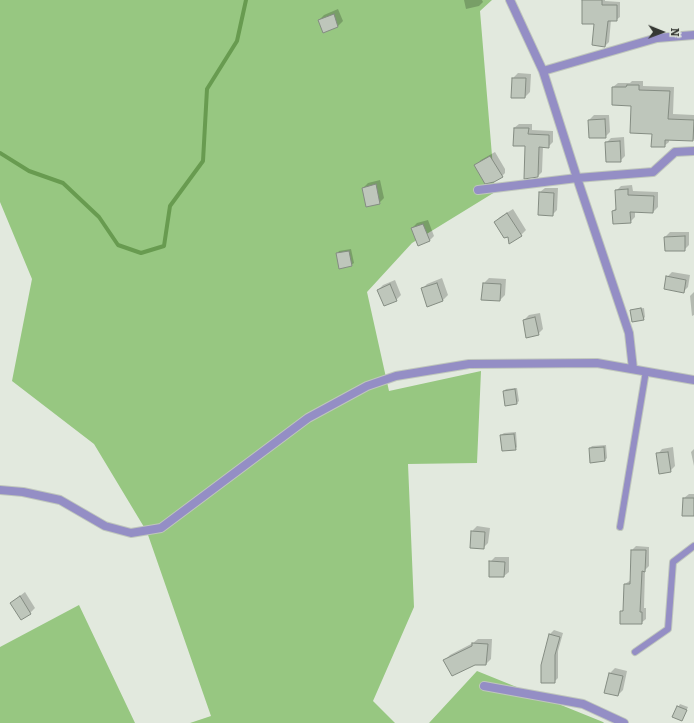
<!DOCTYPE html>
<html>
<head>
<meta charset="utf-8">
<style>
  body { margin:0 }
  #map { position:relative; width:694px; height:723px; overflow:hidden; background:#e2e9de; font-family:Bitter,serif }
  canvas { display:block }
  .north { position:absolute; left:642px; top:12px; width:40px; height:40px; -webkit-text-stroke:3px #e2e9de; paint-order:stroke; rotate:91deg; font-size:11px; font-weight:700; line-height:16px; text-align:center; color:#353833 }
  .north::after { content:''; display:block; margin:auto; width:14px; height:18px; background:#353833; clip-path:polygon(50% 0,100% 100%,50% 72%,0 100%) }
</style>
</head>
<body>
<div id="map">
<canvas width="694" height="723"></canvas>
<div class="north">N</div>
</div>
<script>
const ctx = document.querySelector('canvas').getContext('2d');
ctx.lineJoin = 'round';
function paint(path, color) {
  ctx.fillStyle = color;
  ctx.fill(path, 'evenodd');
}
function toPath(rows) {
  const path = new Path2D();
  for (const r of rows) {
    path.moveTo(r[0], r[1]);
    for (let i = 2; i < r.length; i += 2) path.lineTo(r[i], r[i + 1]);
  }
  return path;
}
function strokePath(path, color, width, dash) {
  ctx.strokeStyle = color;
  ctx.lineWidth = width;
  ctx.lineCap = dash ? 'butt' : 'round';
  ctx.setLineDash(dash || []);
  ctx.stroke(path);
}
paint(toPath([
  [0,0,492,0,480,11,495,192,412,243,367,292,389,391,481,371,477,463,408,464,414,607,373,701,395,723,190,723,211,716,147,532,94,444,12,381,32,279,0,202],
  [79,605,135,723,0,723,0,647],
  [477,671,603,722,604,723,429,723]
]), '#97c781');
paint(toPath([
  [464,0,482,0,483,2,479,6,466,9],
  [584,0,605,0,605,1,620,2,620,17,616,20,611,20,609,42,605,46],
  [338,9,343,21,338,26,324,31,319,20,324,15],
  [518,73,531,74,530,92,525,97,513,78],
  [632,81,643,81,643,86,674,87,673,114,694,115,694,139,693,140,669,139,669,142,664,146,632,105,613,87,618,83,630,83],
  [594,115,609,115,610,132,605,137,589,120],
  [519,124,532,124,532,130,553,131,553,142,548,147,543,146,542,172,538,176,526,145,514,145,514,128],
  [624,137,625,156,620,161,606,143,611,138],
  [495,152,505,169,505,173,500,178,476,165,481,160],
  [380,180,384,198,379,203,363,188,368,183],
  [632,185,633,191,658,192,658,207,653,212,635,211,635,217,630,222,613,211,617,207,616,191,621,186],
  [545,188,558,188,557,210,552,215,540,192],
  [513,209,526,230,521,235,509,236,495,222,500,217],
  [428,220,434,236,429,241,412,228,417,223],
  [670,232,689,232,689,245,684,250,665,237],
  [351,249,354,263,351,265,337,254,339,251],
  [672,272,690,275,688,287,683,292,667,277],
  [442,278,448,295,443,300,427,305,422,289,427,284],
  [489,278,506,279,505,295,500,300,482,299,484,283],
  [395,280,401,295,396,300,378,290,383,285],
  [694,292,694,315,692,316,690,296],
  [644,308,645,317,643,319,631,310],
  [540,313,543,329,538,334,524,320,529,315],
  [517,388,519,401,517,403,504,391,506,389],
  [516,432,517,447,515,449,501,435,504,433],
  [606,445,607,458,605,460,590,448,592,446],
  [673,447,675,466,670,471,658,454,662,449],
  [694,449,694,466,691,452],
  [689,494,694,494,694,515,684,498],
  [477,526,490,528,488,543,483,548,472,531],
  [636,546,649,547,649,566,645,570,644,608,646,608,646,619,641,623,621,612,624,609,625,584,631,580,632,550],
  [495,557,509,557,509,572,504,576,490,576,490,562],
  [25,592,35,608,30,613,11,603],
  [554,630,563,633,558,651,558,678,554,682,550,634],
  [478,639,492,639,491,659,486,664,445,660,450,655,473,643],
  [615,668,627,671,623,690,618,695,610,673],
  [680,704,688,707,682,720,673,716]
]), '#0003');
strokePath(toPath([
  [0,153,29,171,63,183,99,217,118,245,141,253,164,246,170,206,203,161,207,89,237,41,246,0]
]), '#689b50', 4);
const building = toPath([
  [582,0,602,0,602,5,617,5,617,21,608,21,605,47,592,45,594,24,582,24,582,0],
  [334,14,338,27,323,33,318,20,334,14],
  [512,78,526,78,525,98,511,98,512,78],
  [627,85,639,85,639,90,670,91,668,119,694,120,693,141,665,140,665,147,651,147,652,134,630,133,631,106,612,105,612,87,626,87,627,85],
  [605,119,606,138,589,138,588,120,605,119],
  [514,128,529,128,528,134,549,135,549,148,539,147,538,177,524,179,525,146,513,146,514,128],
  [620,141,621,162,606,162,605,142,620,141],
  [490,156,503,177,494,182,485,184,474,165,490,156],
  [376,184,380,204,366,207,362,188,376,184],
  [628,189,628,195,654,196,653,213,630,212,631,223,613,224,612,211,616,210,615,190,628,189],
  [539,192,554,193,553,216,538,215,539,192],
  [507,213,522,236,509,244,508,237,504,238,494,222,507,213],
  [423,224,430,241,418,246,411,228,423,224],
  [685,236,685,251,665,251,664,237,685,236],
  [349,251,352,266,339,269,336,253,349,251],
  [666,276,686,280,684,293,664,289,666,276],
  [437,283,443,301,427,307,421,288,437,283],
  [483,283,501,284,500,301,481,300,483,283],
  [390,284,397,301,384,306,377,290,390,284],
  [641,308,644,320,632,322,630,310,641,308],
  [535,317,539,335,526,338,523,320,535,317],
  [515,389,517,404,505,406,503,391,515,389],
  [514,434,516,450,502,451,500,435,514,434],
  [604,447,605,461,590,463,589,448,604,447],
  [668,452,671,472,659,474,656,453,668,452],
  [683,498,694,498,694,516,682,516,683,498],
  [471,531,485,532,484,549,470,548,471,531],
  [631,550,646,550,645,572,642,571,640,612,642,612,642,624,620,624,620,611,623,611,624,584,630,584,631,550],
  [489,561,505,562,504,577,489,577,489,561],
  [20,596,31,614,21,620,10,603,20,596],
  [549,634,560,637,555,655,555,683,541,683,541,665,549,634],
  [472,643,488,644,486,665,475,665,452,676,443,660,472,646,472,643],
  [609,673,623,676,618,696,604,693,609,673],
  [677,706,687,710,682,721,672,717,677,706]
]);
paint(building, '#bec6bb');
strokePath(building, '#848c82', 1);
const service = toPath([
  [620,527,646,371],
  [635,652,668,629,673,562,694,546]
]);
const minor = toPath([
  [510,0,543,71,577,178,629,333,633,369],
  [543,71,657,38,694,35],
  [478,190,577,178,653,172,675,152,694,151],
  [0,490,23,492,60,500,105,526,131,533,161,528,308,418,367,386,396,376,469,364,597,363,694,380],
  [484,686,583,704,624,723]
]);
strokePath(service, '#bfc6bc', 8);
strokePath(minor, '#bfc6bc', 10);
strokePath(service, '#948ec5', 6);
strokePath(minor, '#948ec5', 8);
</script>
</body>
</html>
